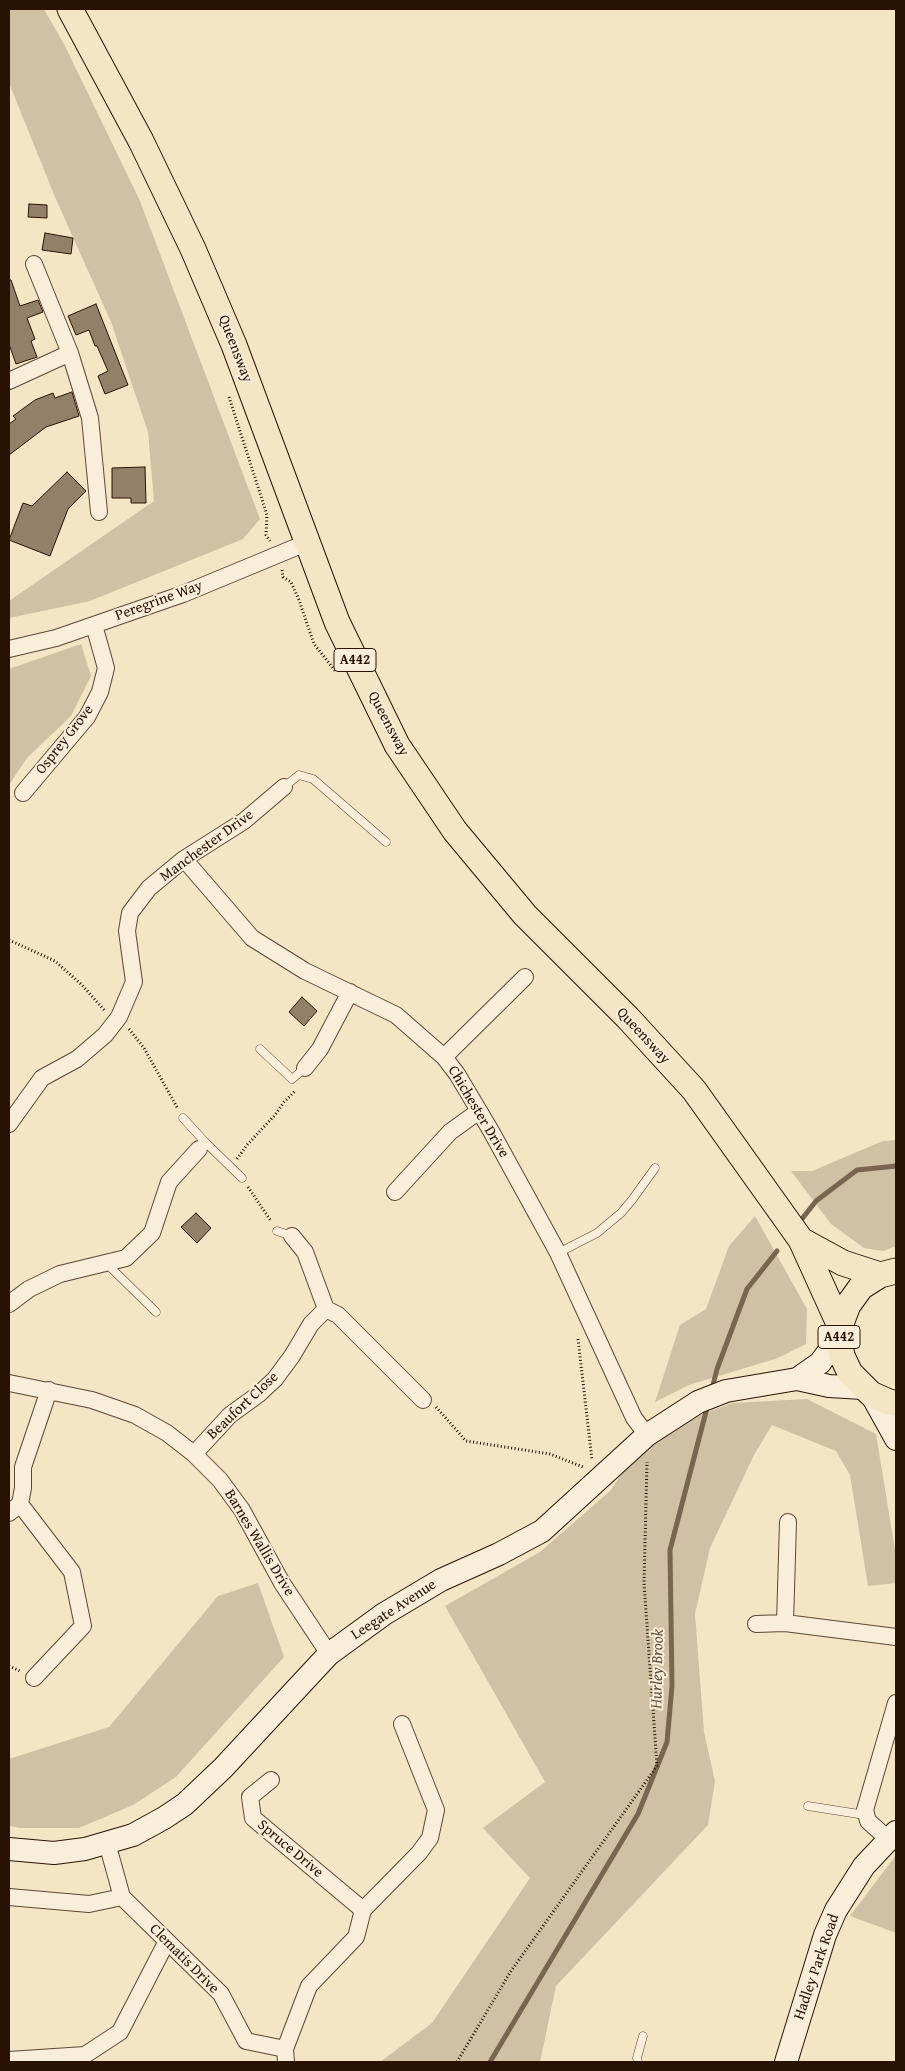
<!DOCTYPE html>
<html>
<head>
<meta charset="utf-8">
<style>
  body { margin:0 }
  #map { position:relative; width:905px; height:2071px; overflow:hidden; background:#f4e5c5; font-family:"Gentium Book Plus",serif }
  canvas { display:block }
  .frame { position:absolute; inset:0; border:10px solid #291203; pointer-events:none }
</style>
</head>
<body>
<div id="map">
<canvas width="905" height="2071"></canvas>
<div class="frame"></div>
</div>
<script>
const ctx = document.querySelector('canvas').getContext('2d');
ctx.lineJoin = 'round';
function paint(path, color) {
  ctx.fillStyle = color;
  ctx.fill(path, 'evenodd');
}
function toPath(rows) {
  const path = new Path2D();
  for (const r of rows) {
    path.moveTo(r[0], r[1]);
    for (let i = 2; i < r.length; i += 2) path.lineTo(r[i], r[i + 1]);
  }
  return path;
}
function strokePath(path, color, width, dash) {
  ctx.strokeStyle = color;
  ctx.lineWidth = width;
  ctx.lineCap = dash ? 'butt' : 'round';
  ctx.setLineDash(dash || []);
  ctx.stroke(path);
}
function label(font, color, halo, rows, align = 'center') {
  ctx.font = font + ' "Gentium Book Plus",serif';
  ctx.lineWidth = 4;
  ctx.setLineDash([]);
  ctx.textBaseline = 'middle';
  ctx.strokeStyle = halo;
  ctx.fillStyle = color;
  for (const [text, x, y, turn = 0] of rows) {
    ctx.save();
    ctx.translate(x, y);
    ctx.rotate((+turn || 0) * Math.PI / 180);
    ctx.textAlign = isNaN(turn) ? turn : align;
    if (halo) ctx.strokeText(text, 0, 0);
    ctx.fillText(text, 0, 0);
    ctx.restore();
  }
}
paint(toPath([
  [9,9,44,9,65,46,140,201,260,519,243,539,90,601,9,618,9,601,154,501,148,432,111,322,55,197,9,83],
  [81,644,91,676,71,716,27,758,9,785,9,669],
  [896,1140,896,1246,883,1251,864,1248,831,1224,791,1171,812,1171,883,1141],
  [755,1216,807,1309,806,1344,778,1358,689,1385,655,1402,680,1325,706,1309,729,1246],
  [807,1399,876,1434,896,1556,896,1583,868,1586,850,1475,836,1451,772,1425,754,1455,710,1548,695,1614,704,1732,715,1781,708,1825,556,1986,540,2062,380,2062,432,2023,530,1878,483,1828,545,1782,445,1606,540,1552,611,1490,647,1435,732,1403],
  [258,1583,284,1657,176,1777,133,1805,79,1828,20,1828,9,1826,9,1759,109,1727,218,1596],
  [896,1855,896,1933,850,1916]
]), '#d1c1a4');
strokePath(toPath([
  [798,1224,816,1201,857,1170,896,1166],
  [712,1389,717,1369,747,1289,777,1251],
  [490,2062,638,1814,667,1742,672,1686,670,1550,708,1404]
]), '#796550', 5);
const building = toPath([
  [29,204,47,205,47,218,28,217,29,204],
  [45,233,73,238,71,254,42,250,45,233],
  [9,280,11,280,20,306,38,300,43,312,27,318,35,339,31,341,37,357,16,364,9,344,9,280],
  [96,304,128,385,105,394,98,376,108,371,97,346,95,346,89,330,76,335,68,316,96,304],
  [72,392,79,416,46,427,9,455,9,424,16,419,13,416,35,400,53,393,55,398,72,392],
  [145,467,146,503,131,503,131,498,112,498,112,468,145,467],
  [67,472,86,491,68,509,50,556,9,540,23,503,32,506,67,472],
  [302,997,317,1011,304,1026,289,1012,302,997],
  [196,1213,211,1228,197,1243,181,1227,196,1213]
]);
paint(building, '#938068');
strokePath(building, '#291203', 1);
const lane = toPath([
  [284,787,299,775,313,779,386,842],
  [260,1049,292,1079,305,1068],
  [183,1118,205,1142,202,1145],
  [205,1142,242,1178],
  [277,1231,292,1236],
  [558,1253,597,1233,621,1213,632,1200,655,1168],
  [106,1263,156,1312],
  [808,1806,865,1815],
  [638,2062,637,2058,643,2036]
]);
const street = toPath([
  [34,264,70,353,90,418,99,512],
  [9,381,70,353],
  [9,649,56,638,183,594,306,543],
  [23,793,87,717,100,692,106,668,94,625],
  [184,859,252,938,305,971,396,1015,444,1057,457,1074,491,1131,558,1253,634,1418,647,1435],
  [444,1057,525,977],
  [305,1068,320,1049,350,992],
  [9,1124,42,1078,77,1059,105,1035,119,1017,134,982,127,931,130,913,149,888,184,859,244,821,284,787],
  [395,1192,450,1132,479,1111],
  [292,1236,305,1252,326,1309],
  [9,1304,29,1289,60,1274,126,1258,152,1233,169,1182,199,1149],
  [9,1383,92,1400,135,1415,167,1433,194,1454,220,1480,242,1510,282,1583,329,1654],
  [194,1454,230,1415,259,1394,275,1379,292,1356,311,1324,326,1309,338,1315,423,1400],
  [20,1504,72,1572,83,1626,34,1678],
  [9,1513,20,1504,23,1488,23,1467,49,1390],
  [785,1623,788,1522],
  [756,1624,785,1623,896,1637],
  [271,1780,250,1797,253,1818,363,1910],
  [888,1839,868,1821,865,1810,896,1703],
  [107,1843,122,1897,221,1994,246,2041,285,2049],
  [9,1897,89,1904,122,1897],
  [9,2060,85,2055,120,2032,167,1941],
  [286,2062,285,2049,309,1986,356,1937,363,1910,419,1853,430,1838,436,1810,402,1724]
]);
const secondary = toPath([
  [797,1379,820,1363,839,1337],
  [871,1394,896,1439],
  [9,1849,54,1853,85,1849,133,1835,164,1818,185,1804,223,1768,329,1654,384,1614,441,1580,499,1554,542,1531,647,1435,698,1402,726,1391,797,1379,829,1386,863,1388],
  [786,2062,825,1935,836,1910,864,1866,896,1832]
]);
const primary = toPath([
  [70,9,141,141,193,249,234,345,337,622,397,745,455,831,525,915,628,1018,694,1090,801,1240,840,1326],
  [801,1240,843,1263,880,1275],
  [896,1271,880,1275,861,1287,848,1305,840,1326,839,1337,842,1356,850,1373,871,1394,889,1402,896,1403]
]);
strokePath(lane, '#5c4734', 9);
strokePath(street, '#5c4734', 18);
strokePath(secondary, '#291203', 24);
strokePath(primary, '#291203', 27);
strokePath(toPath([
  [229,397,267,515,266,535,270,541],
  [282,570,283,577,291,582,299,600,314,644,336,672],
  [9,940,55,961,82,985,105,1011],
  [129,1029,144,1048,178,1109],
  [237,1159,247,1145,275,1115,284,1102,296,1090],
  [248,1187,271,1221],
  [578,1339,592,1460],
  [436,1407,466,1441,550,1454,583,1467],
  [9,1666,20,1671],
  [457,2062,511,1971,657,1766,644,1583,647,1462]
]), '#291203', 3, [1, 2.5]);
strokePath(lane, '#f8eed9', 8);
strokePath(street, '#f8eed9', 16);
strokePath(secondary, '#f8eed9', 22);
strokePath(primary, '#f4e5c5', 25);
for (const [x, y, w] of [
  [355,660,42],
  [839,1337,42]
]) {
  const box = new Path2D();
  box.roundRect(x - w / 2, y - 11.5, w, 23, 4);
  ctx.fillStyle = '#f8eed9';
  ctx.fill(box);
  strokePath(box, '#291203', 1);
}
label('bold 14px', '#291203', null, [
  ["A442",355,660],
  ["A442",839,1337]
]);
label('15px', '#291203', '#f8eed9', [
  ["Queensway",235,349,69],
  ["Peregrine Way",159,601,-20],
  ["Queensway",388,724,62],
  ["Osprey Grove",65,740,-52],
  ["Manchester Drive",207,846,-36],
  ["Queensway",643,1036,47],
  ["Chichester Drive",478,1112,59],
  ["Beaufort Close",243,1406,-43],
  ["Barnes Wallis Drive",259,1543,59],
  ["Leegate Avenue",394,1610,-33],
  ["Spruce Drive",290,1849,40],
  ["Clematis Drive",184,1959,45],
  ["Hadley Park Road",817,1967,-71]
]);
label('italic 16px', '#65513d', '#f8eed9', [
  ["Hurley Brook",658,1669,-89]
]);
</script>
</body>
</html>
